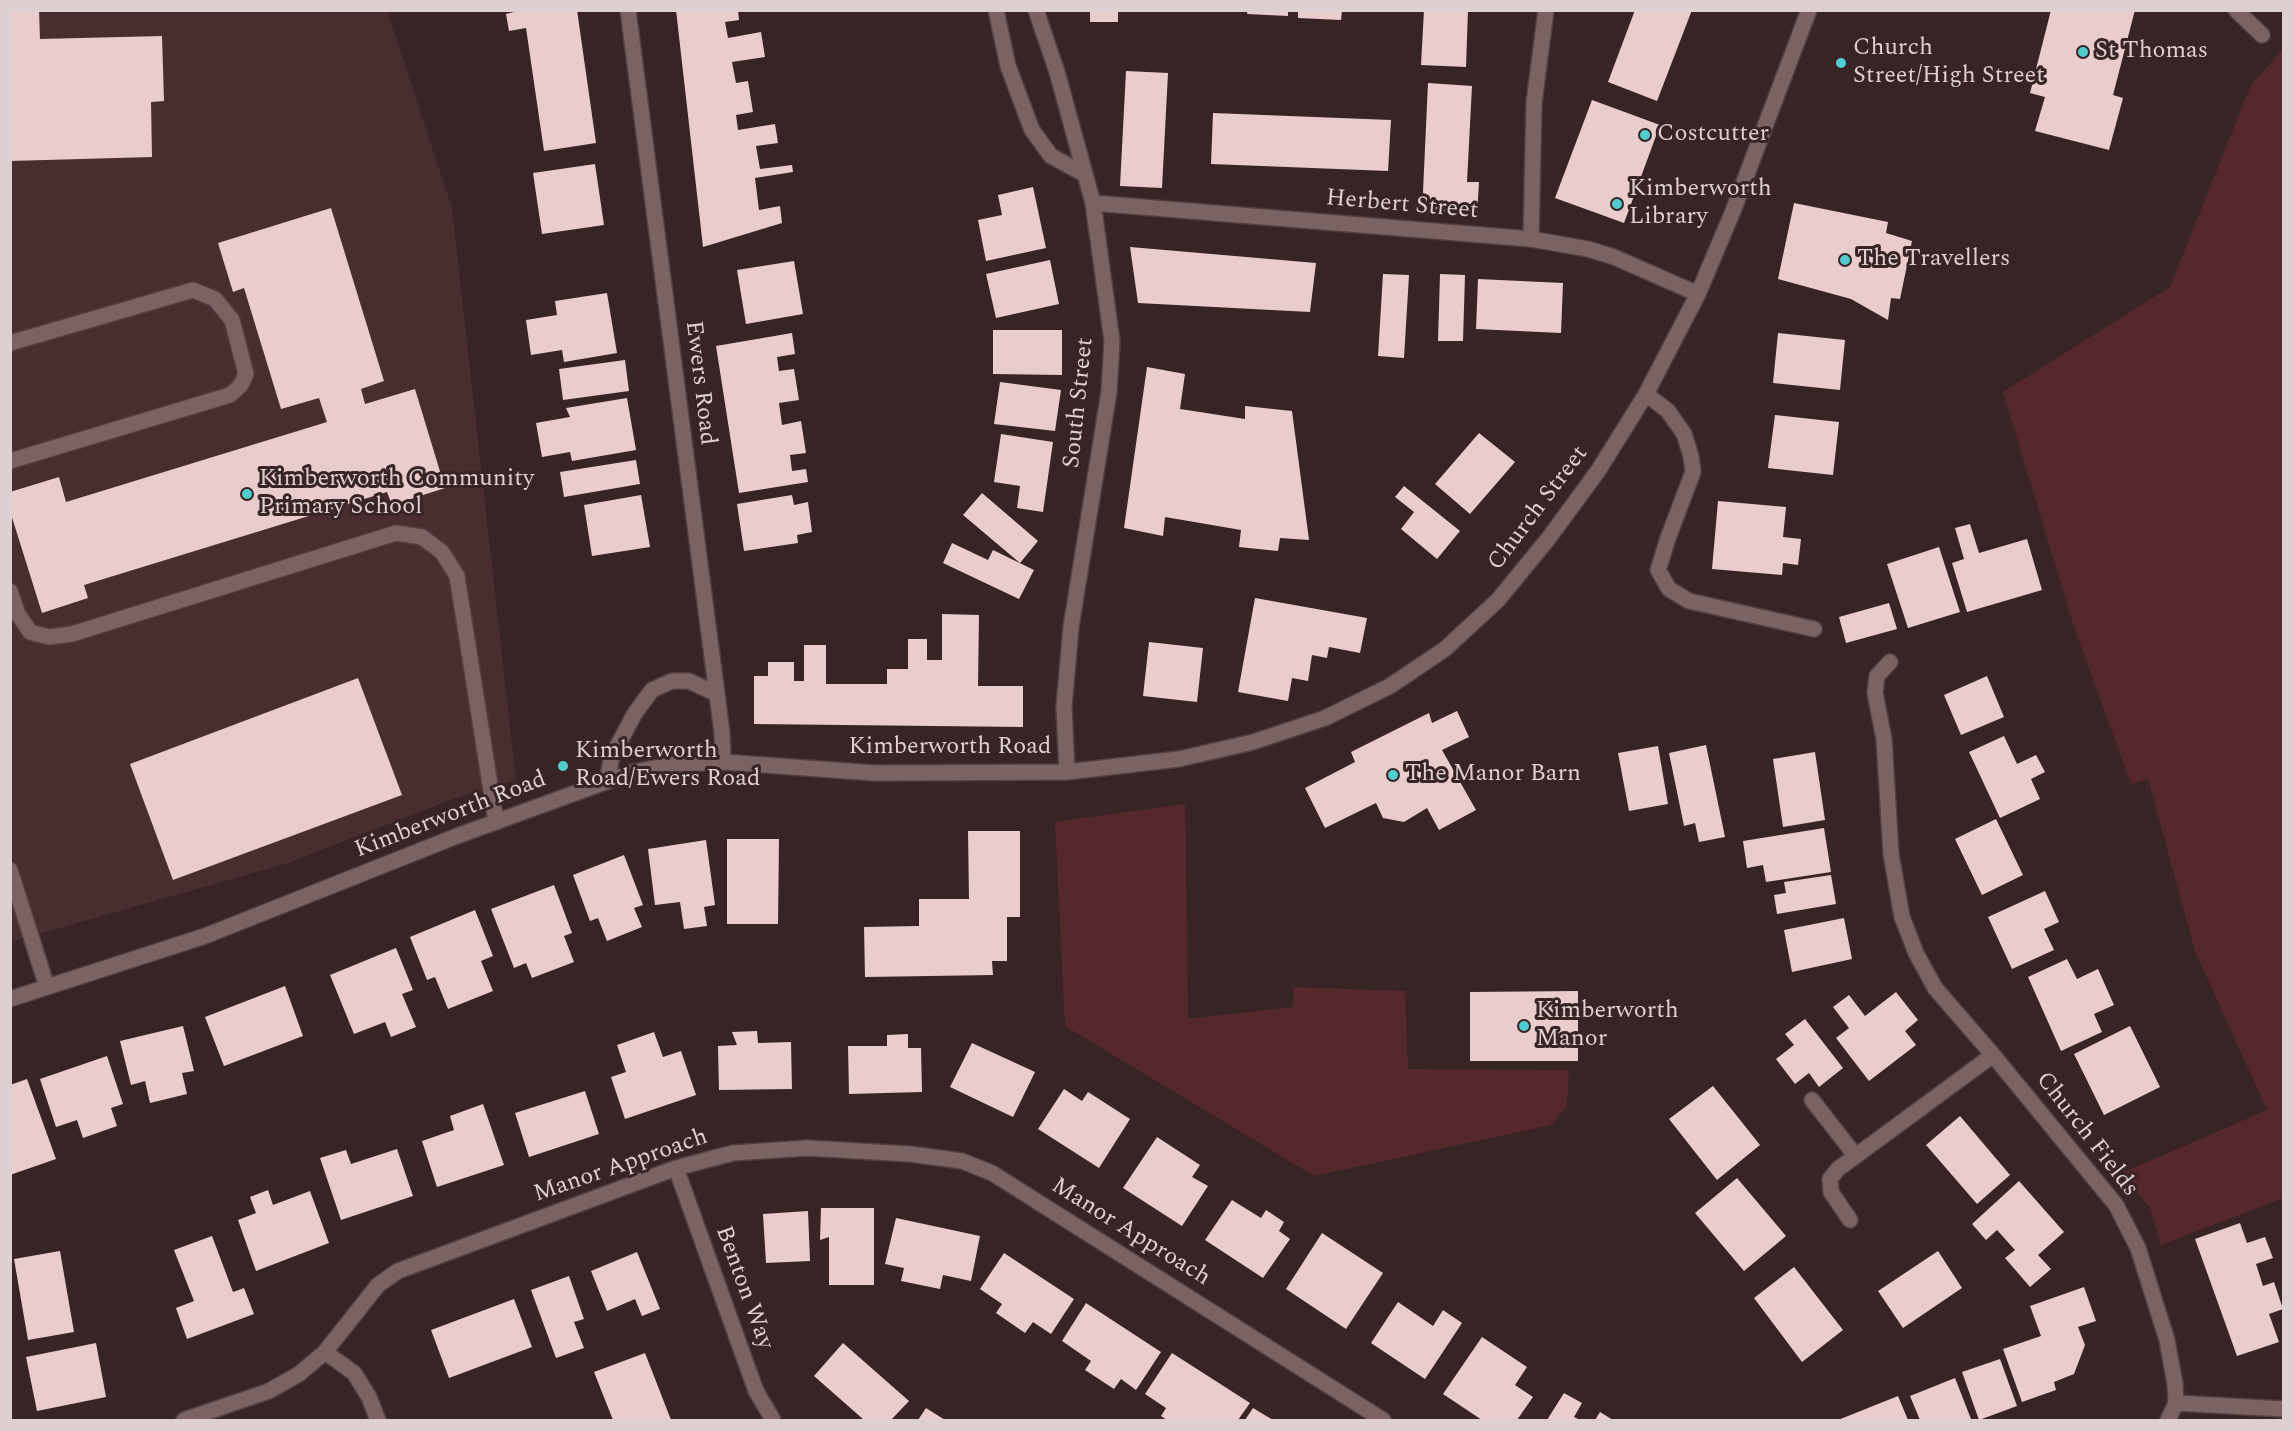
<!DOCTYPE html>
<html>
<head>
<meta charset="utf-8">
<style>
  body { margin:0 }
  #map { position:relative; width:2294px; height:1431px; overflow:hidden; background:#392425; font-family:Spectral,serif }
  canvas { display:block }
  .frame { position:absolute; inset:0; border:12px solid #ded0d0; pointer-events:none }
</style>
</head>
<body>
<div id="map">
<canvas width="2294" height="1431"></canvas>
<div class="frame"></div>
</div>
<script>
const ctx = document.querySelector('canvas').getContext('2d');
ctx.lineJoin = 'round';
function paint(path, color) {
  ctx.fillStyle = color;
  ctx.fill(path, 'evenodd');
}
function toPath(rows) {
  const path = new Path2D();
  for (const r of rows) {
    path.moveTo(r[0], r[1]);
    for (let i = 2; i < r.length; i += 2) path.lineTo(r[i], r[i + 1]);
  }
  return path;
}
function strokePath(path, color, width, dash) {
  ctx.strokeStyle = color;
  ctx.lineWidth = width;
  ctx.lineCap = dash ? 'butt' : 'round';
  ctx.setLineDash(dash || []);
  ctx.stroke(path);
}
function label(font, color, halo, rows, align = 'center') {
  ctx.font = font + ' Spectral,serif';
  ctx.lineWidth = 6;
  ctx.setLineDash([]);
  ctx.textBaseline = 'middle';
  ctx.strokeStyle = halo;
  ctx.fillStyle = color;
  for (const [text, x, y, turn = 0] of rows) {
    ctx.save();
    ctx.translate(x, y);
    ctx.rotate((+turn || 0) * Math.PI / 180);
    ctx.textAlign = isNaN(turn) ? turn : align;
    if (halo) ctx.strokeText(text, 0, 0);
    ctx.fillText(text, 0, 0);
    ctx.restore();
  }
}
paint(toPath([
  [11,11,387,11,452,208,516,780,450,800,288,863,11,942]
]), '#482e2f');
paint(toPath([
  [2283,49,2283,1198,2161,1245,2150,1208,2122,1173,2267,1110,2195,951,2148,779,2131,784,2074,627,2003,392,2170,287,2251,85],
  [1185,804,1188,1019,1293,1007,1294,987,1405,991,1408,1069,1569,1070,1567,1106,1551,1125,1314,1176,1065,1026,1055,822]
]), '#55292c');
paint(toPath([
  [10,10,39,10,40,39,162,36,164,101,151,102,152,157,10,161],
  [522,10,577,10,596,143,544,151,526,28,509,31,506,14],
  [676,10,738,10,739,20,725,22,728,38,761,32,765,57,732,62,736,83,748,81,753,112,736,115,738,130,775,124,778,143,756,146,760,169,792,165,793,172,755,178,759,210,780,206,782,223,703,247],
  [1090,10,1118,10,1118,22,1090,22],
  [1248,10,1288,10,1288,16,1247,14],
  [1298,10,1342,10,1341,20,1298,18],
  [1424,10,1468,10,1466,67,1421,65],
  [1635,10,1692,10,1657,101,1608,82],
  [2051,10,2135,10,2113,95,2123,98,2109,150,2035,131,2045,97,2030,93],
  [1126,71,1168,73,1162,188,1120,186],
  [1428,83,1472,86,1467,182,1479,182,1477,215,1422,213],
  [1592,100,1660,125,1624,223,1555,198],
  [1213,113,1391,120,1388,171,1211,164],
  [595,164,604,225,542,234,533,173],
  [1033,187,1046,248,986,261,978,220,1002,215,998,195],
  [1794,203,1888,222,1886,233,1912,241,1900,299,1891,298,1888,320,1851,299,1778,279],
  [331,208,384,381,361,389,365,404,415,389,445,488,392,505,387,492,84,585,88,598,42,613,10,511,10,492,59,477,66,502,327,422,319,398,281,409,244,288,233,292,218,243],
  [1130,247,1316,263,1310,312,1138,303],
  [1050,260,1059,304,996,318,986,274],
  [794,261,803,314,746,324,737,270],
  [1383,274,1409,275,1404,358,1378,356],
  [1440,274,1465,275,1463,341,1438,341],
  [1478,279,1563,283,1561,333,1476,329],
  [607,293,617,353,564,362,562,350,531,355,526,320,557,315,555,301],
  [993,330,1062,330,1062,375,993,374],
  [792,333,795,354,777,357,779,371,794,369,799,400,779,403,782,425,801,421,806,453,790,455,792,471,806,469,808,482,739,493,716,346],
  [1778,333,1845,340,1840,390,1773,383],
  [625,360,629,391,563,400,559,369],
  [1147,367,1185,374,1180,409,1245,419,1245,406,1292,411,1309,540,1280,538,1278,551,1239,547,1241,530,1165,517,1163,536,1124,528],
  [1000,382,1061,390,1055,431,994,424],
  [627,398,636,450,572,461,570,452,542,457,536,423,570,417,566,408],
  [1775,415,1839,422,1833,475,1768,468],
  [1479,433,1515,462,1470,514,1435,484],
  [1001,434,1053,442,1043,512,1017,508,1020,486,994,482],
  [636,460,640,484,564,497,560,472],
  [1404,486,1460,531,1437,559,1401,529,1414,512,1395,497],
  [982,493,1038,541,1020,563,963,515],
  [641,495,650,547,592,556,584,505],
  [792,495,794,505,808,502,812,532,797,535,798,543,744,551,737,504],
  [1718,501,1786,507,1783,537,1801,539,1798,565,1783,563,1782,575,1712,569],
  [1970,524,1979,553,2027,539,2042,590,1967,612,1952,563,1964,559,1955,528],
  [952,543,988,560,993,550,1034,570,1019,599,943,563],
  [1939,547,1960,612,1908,628,1887,564],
  [1255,598,1367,618,1360,653,1329,647,1327,658,1312,655,1308,681,1292,678,1288,701,1238,692],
  [1889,603,1897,629,1846,643,1839,617],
  [942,614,979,615,978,686,1023,686,1023,727,754,724,754,676,768,676,768,662,794,662,794,681,804,681,804,645,826,645,826,684,887,684,887,669,908,669,908,639,927,639,927,660,942,660],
  [1149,642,1203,648,1197,702,1143,696],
  [1987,676,2004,717,1961,735,1944,695],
  [358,678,402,795,173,880,130,764],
  [1457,711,1469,737,1442,750,1476,810,1439,830,1427,808,1404,822,1383,818,1376,803,1325,828,1305,788,1355,762,1351,752,1429,713,1432,723],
  [2004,736,2017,764,2036,755,2045,772,2031,779,2040,799,2000,818,1969,752],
  [1706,745,1725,837,1699,842,1695,823,1684,826,1669,753],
  [1658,746,1668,804,1629,811,1618,753],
  [1815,752,1825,820,1783,827,1773,759],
  [1996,819,2023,875,1982,895,1955,839],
  [1824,828,1831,872,1766,882,1763,865,1747,868,1743,841],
  [968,831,1020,831,1020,917,1007,917,1007,961,992,961,993,975,865,977,864,927,919,926,919,899,969,899],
  [727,839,779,839,778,924,727,924],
  [706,840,715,905,704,907,707,926,684,929,680,902,655,905,648,849],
  [624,855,643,905,634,908,642,927,607,941,598,918,590,921,573,875],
  [1831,875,1836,904,1777,914,1774,895,1786,893,1784,882],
  [554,885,572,933,564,936,574,962,532,978,526,963,514,968,491,909],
  [2045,891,2059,922,2044,929,2054,950,2012,969,1988,917],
  [475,910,493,956,481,961,493,991,448,1009,435,977,427,980,410,937],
  [1844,918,1852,959,1792,972,1784,930],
  [396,948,413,990,402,994,416,1027,391,1037,385,1022,354,1034,330,975],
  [2067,959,2077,979,2098,969,2114,1005,2094,1014,2102,1032,2061,1051,2028,977],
  [285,986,303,1036,224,1066,205,1017],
  [1578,991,1578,1061,1470,1061,1470,992],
  [1896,992,1918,1020,1905,1031,1916,1045,1869,1081,1836,1038,1849,1028,1833,1007,1849,995,1865,1016],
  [1805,1019,1843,1068,1819,1087,1809,1073,1795,1084,1776,1059,1794,1045,1785,1034],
  [183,1026,194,1071,182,1073,187,1094,150,1103,145,1081,131,1085,120,1041],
  [2130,1026,2160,1087,2104,1115,2074,1054],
  [757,1031,758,1043,791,1042,792,1089,719,1090,718,1046,737,1045,732,1032],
  [654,1032,663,1057,681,1051,696,1095,625,1119,611,1077,626,1072,617,1045],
  [908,1034,908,1048,921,1048,922,1092,849,1094,848,1046,887,1046,887,1035],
  [972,1043,1035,1072,1013,1117,950,1087],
  [107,1056,123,1104,111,1108,117,1126,83,1138,77,1120,56,1127,40,1079],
  [27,1079,56,1159,10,1175,10,1085],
  [1713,1086,1760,1145,1717,1180,1669,1119],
  [1064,1089,1082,1101,1088,1092,1130,1119,1099,1168,1038,1129],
  [585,1091,599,1134,529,1157,515,1113],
  [483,1104,504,1165,437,1187,422,1141,454,1130,450,1116],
  [1960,1116,2010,1175,1977,1204,1926,1145],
  [1157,1137,1200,1165,1192,1177,1208,1186,1182,1226,1123,1188],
  [397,1149,413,1196,341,1220,320,1158,346,1150,351,1164],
  [1737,1178,1786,1236,1744,1271,1695,1213],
  [2019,1181,2064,1232,2038,1255,2051,1269,2030,1287,2005,1258,2015,1250,1997,1230,1986,1240,1972,1224],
  [268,1190,273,1205,310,1191,329,1243,256,1271,238,1220,256,1213,250,1197],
  [1232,1200,1261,1218,1266,1210,1284,1222,1279,1231,1290,1239,1263,1278,1205,1240],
  [821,1208,874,1208,874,1285,829,1285,829,1237,820,1240],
  [808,1211,810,1261,766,1263,763,1214],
  [896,1218,980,1236,971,1281,943,1275,940,1289,901,1281,904,1268,885,1264],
  [2240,1223,2247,1243,2265,1237,2273,1258,2256,1264,2263,1286,2274,1282,2283,1309,2269,1314,2279,1342,2237,1356,2195,1239],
  [1322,1233,1383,1273,1346,1329,1286,1289],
  [212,1236,233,1292,244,1288,254,1314,187,1339,176,1308,194,1301,174,1250],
  [60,1251,74,1332,28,1340,14,1259],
  [1938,1251,1962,1288,1903,1328,1878,1291],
  [637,1252,660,1309,642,1316,635,1299,607,1311,591,1271],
  [1004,1253,1074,1299,1051,1334,1033,1322,1025,1333,996,1313,1002,1304,980,1289],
  [1794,1267,1843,1330,1802,1362,1754,1298],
  [569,1276,584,1319,574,1322,584,1348,556,1358,531,1290],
  [2084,1287,2096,1321,2078,1327,2085,1345,2074,1374,2054,1382,2056,1390,2022,1402,2003,1349,2041,1336,2030,1306],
  [514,1299,532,1347,449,1378,431,1330],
  [1398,1302,1433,1326,1443,1310,1462,1323,1425,1379,1371,1343],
  [1086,1303,1161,1352,1136,1390,1121,1379,1114,1389,1085,1370,1091,1361,1062,1341],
  [1482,1337,1527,1367,1515,1385,1533,1397,1517,1420,1482,1420,1443,1394],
  [96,1343,106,1397,37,1411,26,1357],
  [843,1343,909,1401,891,1420,864,1420,814,1376],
  [645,1353,671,1420,613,1420,594,1372],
  [1172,1353,1250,1403,1238,1420,1167,1420,1161,1416,1166,1408,1145,1394],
  [2000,1359,2017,1406,1979,1420,1962,1372],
  [1955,1378,1971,1419,1920,1420,1910,1396],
  [1564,1393,1582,1403,1574,1417,1580,1420,1547,1420],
  [1898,1396,1908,1420,1838,1420],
  [926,1408,945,1420,918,1420],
  [1253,1408,1273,1420,1245,1420],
  [1600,1412,1613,1420,1595,1420]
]), '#e9cdcd');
const minor = toPath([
  [628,10,722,733,723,762],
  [996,10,1008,66,1032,130,1051,156,1084,174],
  [1036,10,1057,72,1093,203,1112,341,1109,392,1071,627,1064,707,1067,772],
  [2236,10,2262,35],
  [1093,203,1531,239,1588,249,1614,257,1698,294],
  [1531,239,1534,103,1546,10],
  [10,343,193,290,215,299,232,320,246,374,241,385,230,395,10,461],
  [1646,394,1668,411,1684,434,1691,456,1693,472,1668,538,1658,570,1669,589,1689,601,1814,629],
  [10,591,18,614,30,632,49,637,72,634,396,533,422,537,442,552,457,576,496,822],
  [1890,662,1877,676,1875,693,1884,739,1891,854,1902,917,1916,953,1935,988,1993,1055,2116,1205,2138,1248,2167,1340,2175,1384,2176,1403,2168,1420],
  [607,781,612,756,635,713,652,690,672,681,689,681,717,694],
  [10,870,47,987],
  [10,999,205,936,457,836,633,772,675,764,723,762,875,773,1067,772,1179,759,1253,742,1325,718,1390,686,1445,649,1498,600,1548,539,1598,471,1646,394,1698,294,1733,211,1809,10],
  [1812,1100,1855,1155],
  [676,1168,756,1391,773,1420],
  [1850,1220,1831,1192,1830,1179,1838,1169,1993,1055],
  [325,1352,354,1373,369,1397,378,1420],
  [2176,1403,2284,1409],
  [184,1420,269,1391,299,1374,325,1352,378,1285,398,1271,676,1168,733,1153,807,1148,910,1154,962,1161,992,1173,1383,1420]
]);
strokePath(minor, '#514040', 18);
strokePath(minor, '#7b6363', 15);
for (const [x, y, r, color] of [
  [2083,52,6,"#52cdcf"],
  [1841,63,6,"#52cdcf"],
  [1645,135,6,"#52cdcf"],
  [1617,204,6,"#52cdcf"],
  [1845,260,6,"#52cdcf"],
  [247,494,6,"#52cdcf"],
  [563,766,6,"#52cdcf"],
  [1393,775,6,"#52cdcf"],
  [1524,1026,6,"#52cdcf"]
]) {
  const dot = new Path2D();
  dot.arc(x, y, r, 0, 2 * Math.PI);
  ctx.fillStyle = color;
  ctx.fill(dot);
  strokePath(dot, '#392425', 2);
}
label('24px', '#ded0d0', '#392425', [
  ["Church",1853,49],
  ["Street/High Street",1853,77],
  ["St Thomas",2095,52],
  ["Costcutter",1657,135],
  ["Kimberworth",1629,190],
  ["Library",1629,218],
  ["The Travellers",1857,260],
  ["Kimberworth Community",259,480],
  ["Primary School",259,508],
  ["Kimberworth",575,752],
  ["Road/Ewers Road",575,780],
  ["The Manor Barn",1405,775],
  ["Kimberworth",1536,1012],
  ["Manor",1536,1040]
], 'left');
label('24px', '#ded0d0', '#392425', [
  ["Herbert Street",1402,206,5],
  ["Ewers Road",699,383,83],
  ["South Street",1080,403,-84],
  ["Church Street",1539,509,-53],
  ["Kimberworth Road",950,748],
  ["Kimberworth Road",451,816,-21],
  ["Church Fields",2086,1135,52],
  ["Manor Approach",621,1167,-19],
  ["Manor Approach",1130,1233,32],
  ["Benton Way",743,1288,70]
]);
</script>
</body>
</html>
